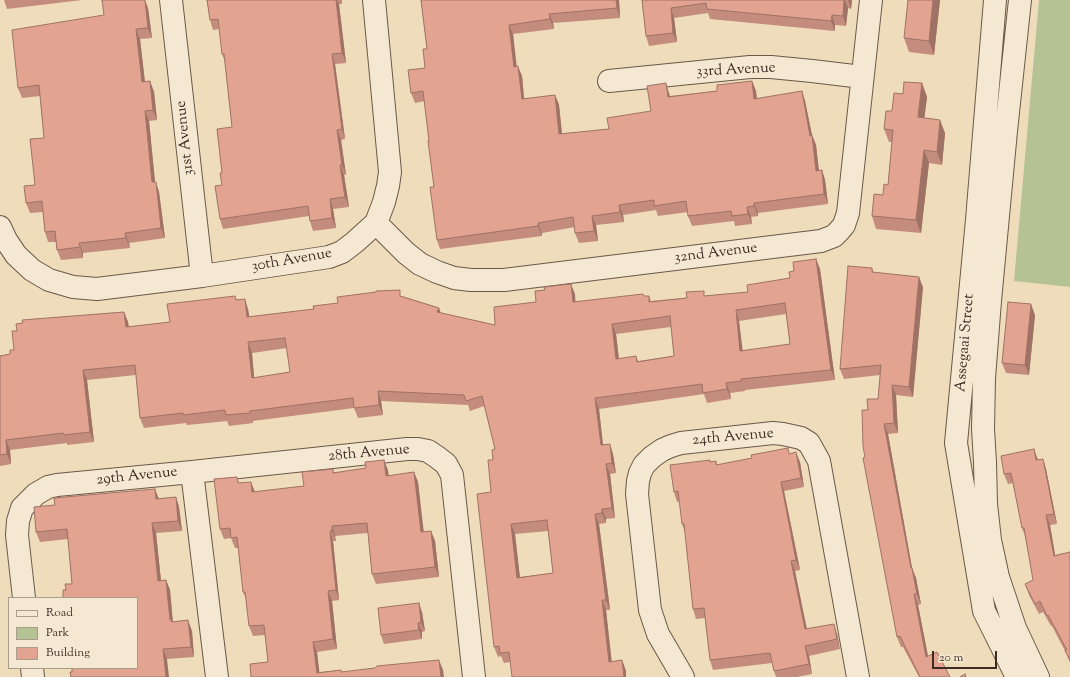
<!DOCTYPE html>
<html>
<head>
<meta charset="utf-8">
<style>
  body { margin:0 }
  #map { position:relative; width:1070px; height:677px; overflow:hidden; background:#efdcba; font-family:"Sorts Mill Goudy",serif }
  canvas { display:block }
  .legend { position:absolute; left:8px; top:597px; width:130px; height:72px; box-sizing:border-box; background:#f5e8d2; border:1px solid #ab9d8c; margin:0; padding:5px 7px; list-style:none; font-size:12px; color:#3d2c23 }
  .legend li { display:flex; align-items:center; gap:8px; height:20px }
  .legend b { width:20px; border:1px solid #ab9d8c }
  .scale { position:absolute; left:932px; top:651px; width:65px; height:18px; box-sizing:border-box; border:2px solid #3d2c23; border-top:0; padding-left:5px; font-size:12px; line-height:14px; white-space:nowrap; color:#3d2c23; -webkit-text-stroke:3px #f5e8d2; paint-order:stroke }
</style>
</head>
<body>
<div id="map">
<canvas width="1070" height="677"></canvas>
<ul class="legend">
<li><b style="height:5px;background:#f5e8d2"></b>Road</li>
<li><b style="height:11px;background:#b5c293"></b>Park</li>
<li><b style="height:11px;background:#e3a391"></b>Building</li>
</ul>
<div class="scale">20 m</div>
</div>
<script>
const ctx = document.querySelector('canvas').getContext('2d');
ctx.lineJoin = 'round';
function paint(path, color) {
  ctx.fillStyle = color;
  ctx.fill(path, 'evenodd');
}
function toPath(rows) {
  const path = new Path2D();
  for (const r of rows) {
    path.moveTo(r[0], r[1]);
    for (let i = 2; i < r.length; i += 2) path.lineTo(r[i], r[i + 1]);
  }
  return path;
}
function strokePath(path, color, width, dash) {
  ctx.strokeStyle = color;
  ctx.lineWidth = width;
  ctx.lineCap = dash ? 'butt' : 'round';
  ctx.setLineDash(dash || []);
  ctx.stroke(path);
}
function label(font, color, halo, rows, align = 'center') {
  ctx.font = font + ' "Sorts Mill Goudy",serif';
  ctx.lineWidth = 3;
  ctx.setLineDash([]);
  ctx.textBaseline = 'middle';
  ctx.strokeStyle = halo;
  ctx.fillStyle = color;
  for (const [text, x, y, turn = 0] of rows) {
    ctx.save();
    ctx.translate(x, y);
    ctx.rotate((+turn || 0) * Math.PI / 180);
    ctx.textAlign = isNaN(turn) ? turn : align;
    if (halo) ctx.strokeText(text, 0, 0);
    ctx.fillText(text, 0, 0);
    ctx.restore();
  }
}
paint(toPath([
  [1039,0,1070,0,1070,287,1014,281]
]), '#b5c293');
const minor = toPath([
  [171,0,202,276],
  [609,81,750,67,771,67,812,71,862,77],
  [376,223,406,253,420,264,437,272,454,278,471,280,504,280,821,241,834,236,839,231,844,225,848,213,871,0],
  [0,227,6,240,16,255,32,270,49,280,73,287,97,289,202,276,329,257,342,252,355,242,376,223,384,202,388,186,390,172,374,0],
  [192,472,407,449,418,449,428,451,437,457,446,464,452,475,474,677],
  [24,598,17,535,18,521,22,508,36,494,48,487,57,485,192,472,217,677],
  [32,668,33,677],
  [683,677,658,634,650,610,637,494,638,481,640,473,644,465,652,457,662,450,671,446,681,443,773,433,783,434,801,438,809,443,819,461,858,677]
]);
const tertiary = toPath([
  [995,0,977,220,956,443,984,611,1017,677],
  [1020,0,1006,131,990,301,984,378,983,429,985,462,986,504,990,540,998,577,1015,628,1038,677]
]);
strokePath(minor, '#6a5849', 24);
strokePath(tertiary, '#6a5849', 24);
strokePath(minor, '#f5e8d2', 22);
strokePath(tertiary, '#f5e8d2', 22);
paint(toPath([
  [4,0,82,0,7,9],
  [207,0,342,0,342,4,339,4,346,63,335,64,345,139,341,140,346,175,344,175,349,207,333,209,336,228,313,231,310,221,309,216,223,229,220,219,222,185,222,173,232,127,225,62,222,54,219,29,213,30,210,20],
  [421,0,619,0,620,18,553,23,554,29,513,34,516,66,522,76,524,99,555,95,559,105,562,134,609,129,651,111,669,93,670,96,717,91,752,81,756,91,757,99,802,91,805,101,812,135,816,145,819,171,822,170,825,180,828,204,758,213,758,216,751,217,752,224,735,226,734,221,692,226,688,216,688,212,658,216,656,210,623,215,624,222,596,225,598,241,579,243,575,233,575,227,542,233,542,236,440,249,437,240,434,187,425,101,415,103,411,93,425,68,427,49],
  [642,0,852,0,851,9,848,8,846,26,835,25,835,31,710,19,708,13,674,18,677,42,649,46,646,36],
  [940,0,934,55,909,52,904,38],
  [148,8,152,38,140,39,145,82,150,81,154,92,157,120,149,121,155,182,159,192,165,238,129,243,130,248,83,253,83,258,61,260,57,250,56,242,48,242,45,232,43,212,30,213,26,203,35,185,44,138,40,96,22,98,18,88,104,15],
  [922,83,927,97,924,118,945,133,942,165,929,163,921,233,876,229,872,216,888,185,892,142,889,142,884,129,903,94],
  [816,259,820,269,835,380,745,390,745,391,730,393,731,399,707,403,704,394,599,409,603,444,613,454,616,473,610,474,615,518,606,519,606,523,599,524,610,610,606,610,611,662,622,660,626,671,510,662,504,663,501,656,498,657,494,647,491,492,493,460,495,449,484,406,470,411,468,405,381,401,383,415,358,418,354,408,253,421,253,423,229,426,227,421,187,425,186,423,144,428,140,418,136,375,87,380,94,442,67,445,67,443,10,450,11,464,0,466,0,356,10,354,14,350,17,331,124,312,128,322,129,327,170,322,235,296,237,300,248,309,249,317,314,309,402,296,439,308,441,313,495,325,536,302,575,294,575,302,649,296,651,301,748,292,790,278,794,271],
  [786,314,790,344,742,351,739,321],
  [671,327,674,356,638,361,636,356,619,359,616,334],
  [287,348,290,372,254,378,252,353],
  [548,531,553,573,520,577,515,534],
  [872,268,874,273,923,287,913,397,896,395,898,433,888,434,912,568,916,578,921,604,918,605,928,656,950,677,919,677,903,647,901,647,897,637,865,457,868,410,878,399,880,375,844,379,840,369],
  [1035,315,1029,375,1006,373,1002,363],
  [790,454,800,462,804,487,784,491,800,570,795,571,806,629,837,634,840,649,809,656,812,674,797,677,776,677,774,671,772,663,713,670,710,660,705,618,696,619,693,609,685,532,682,524,680,501,677,502,674,492,710,460,710,462,716,461,717,465],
  [1043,459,1046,469,1057,524,1050,525,1055,555,1070,552,1070,663,1065,651,1052,626,1051,626,1043,612,1039,614,1029,595,1025,584,1033,580,1025,536,1022,528,1013,483,1008,484,1004,474,1038,460],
  [388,470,388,476,414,472,418,482,423,532,431,531,435,541,439,577,376,584,372,574,368,533,335,536,336,541,333,541,339,600,332,601,337,649,317,652,319,672,341,670,341,672,443,670,251,677,268,662,265,635,253,636,249,626,247,601,243,592,238,548,235,548,231,538,224,539,220,529,237,477,239,483,255,492,304,486,334,472],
  [176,497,179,507,182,531,156,533,161,580,166,580,170,590,173,622,192,631,194,657,167,659,72,672,66,590,72,584,68,539,40,542,36,532,55,505,159,499],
  [422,612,425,631,422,632,422,639,384,644,381,635]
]), '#c38c7d');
paint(toPath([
  [145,0,148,8,152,38,148,28],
  [336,0,337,0,339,4,346,63,342,53],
  [616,0,619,0,620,18,617,8],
  [844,0,845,0,848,8,846,26,843,16],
  [848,0,852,0,851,9],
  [933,0,940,0,934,55,929,41],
  [671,8,674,18,677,42,673,33],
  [549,14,553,23,554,29,550,19],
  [832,15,835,25,835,31,831,21],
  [509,25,513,34,518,77,514,67],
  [136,29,140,39,146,92,142,82],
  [332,54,335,64,345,139,342,129],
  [518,66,522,76,525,109,522,99],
  [150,81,154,92,157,120,153,110],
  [752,81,756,91,758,109,754,99],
  [666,83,669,93,671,106,668,97],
  [922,83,927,97,923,130,918,117],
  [802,91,805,101,814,145,810,136],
  [555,95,559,105,563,144,559,134],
  [145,111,149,121,156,192,152,182],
  [940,120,945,133,942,165,937,152],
  [337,130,341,140,346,175,342,165],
  [812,135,816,145,820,181,816,171],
  [924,150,929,163,921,233,916,220],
  [340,165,344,175,349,207,345,197],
  [822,170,825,180,828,204,824,194],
  [156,182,159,192,165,238,161,228],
  [330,199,333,209,336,228,332,218],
  [754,203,758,213,758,216,754,206],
  [619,205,623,215,624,222,620,212],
  [747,207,751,217,752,224,748,214],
  [592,216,596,225,598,241,594,231],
  [538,223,542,233,542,236,538,226],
  [125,233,129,243,130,248,126,238],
  [79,243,83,253,83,258,80,247],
  [816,259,820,269,835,380,831,370],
  [919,277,923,287,913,397,909,387],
  [571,284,575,294,576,313,573,302],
  [245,299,248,309,251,327,247,317],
  [1031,304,1035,315,1029,375,1025,365],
  [439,308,442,318,437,312],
  [736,310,739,321,744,361,740,351],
  [124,312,128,322,130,337,126,327],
  [612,324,616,334,620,369,616,359],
  [248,342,252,353,255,388,252,378],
  [83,370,87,380,94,442,90,432],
  [726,383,730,393,731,399,727,389],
  [892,385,896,395,898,433,894,423],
  [378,391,381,401,383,415,379,405],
  [595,398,599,409,604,455,601,445],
  [884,424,888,434,914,579,911,568],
  [6,440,10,450,11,464,7,454],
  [610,444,613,454,616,473,612,463],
  [1034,449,1038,460,1040,471,1036,460],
  [796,452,800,462,804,487,801,478],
  [1043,459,1046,469,1057,524,1054,514],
  [384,460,388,470,390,486,386,476],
  [606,464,610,474,615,518,612,508],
  [414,472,418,482,425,542,421,532],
  [251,482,255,492,256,502,252,492],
  [781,482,784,491,800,570,796,560],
  [155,489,159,499,160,510,156,499],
  [176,497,179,507,182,531,178,521],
  [602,509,606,519,606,523,602,513],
  [595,514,599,524,610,610,606,600],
  [1046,515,1050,525,1057,566,1054,556],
  [152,523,156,533,162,591,158,581],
  [511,524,515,534,521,588,517,578],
  [332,526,335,536,336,541,332,531],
  [330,531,333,541,339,600,336,590],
  [431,531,435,541,439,577,435,567],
  [791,561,795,571,809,639,805,629],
  [912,568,916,578,921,604,917,594],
  [166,580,170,590,173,625,170,620],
  [328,591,332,601,337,649,333,639],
  [914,594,918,605,930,667,926,657],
  [602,600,606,610,613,672,609,662],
  [419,603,422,612,425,631,421,622],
  [188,620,192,631,194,657,191,647],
  [418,623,422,632,422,639,419,630],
  [834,624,837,634,840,649,837,639],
  [313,642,317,652,320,677,317,673],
  [805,646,809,656,812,674,809,664],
  [163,649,167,659,169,677,166,677],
  [439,660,443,670,444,677,441,677],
  [622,660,626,671,626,677,624,677]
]), '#9f7266');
const building = toPath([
  [102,0,145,0,148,28,136,29,142,82,150,81,153,110,145,111,152,182,156,182,161,228,125,233,126,238,79,243,80,247,57,250,55,231,45,232,42,201,26,203,24,186,35,185,30,139,44,138,39,85,18,88,12,30,104,15,102,0],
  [207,0,336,0,342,53,332,54,342,129,337,130,342,165,340,165,345,197,330,199,332,218,310,221,308,206,220,219,215,186,222,185,220,173,222,173,217,129,232,127,224,54,222,54,218,19,210,20,207,0],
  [421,0,616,0,617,8,549,14,550,19,509,25,514,67,518,66,522,99,555,95,559,134,609,129,607,118,651,111,647,86,666,83,668,97,717,91,717,85,752,81,754,99,802,91,810,136,812,135,816,171,822,170,824,194,754,203,754,206,747,207,748,214,732,216,731,211,688,216,686,201,654,206,654,200,619,205,620,212,592,216,594,231,575,233,573,217,538,223,538,226,437,240,430,187,434,187,428,141,429,141,423,91,411,93,408,70,425,68,423,49,427,49,421,0],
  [642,0,844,0,843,16,832,15,831,21,707,9,706,3,671,8,673,33,646,36,642,0],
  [908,0,933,0,929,41,904,38,908,0],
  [904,82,922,83,918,117,940,120,937,152,924,150,916,220,872,216,874,194,883,195,884,184,888,185,893,130,884,129,886,111,892,111,894,93,903,94,904,82],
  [816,259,831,370,741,379,741,381,726,383,727,389,703,393,702,384,595,398,601,445,610,444,612,463,606,464,612,508,602,509,602,513,595,514,606,600,602,600,609,662,622,660,624,677,512,677,509,652,500,653,499,646,494,647,477,494,491,492,488,460,493,460,492,450,495,449,482,396,466,401,464,395,378,391,379,405,354,408,353,398,250,411,250,413,226,415,225,410,183,415,183,413,140,418,135,365,83,370,90,432,64,435,63,433,6,440,7,454,0,455,0,356,10,354,10,350,14,350,12,331,17,331,16,324,23,323,22,320,124,312,126,327,170,322,167,304,235,296,236,300,245,299,247,317,314,309,313,306,338,303,337,297,376,292,376,291,400,290,400,296,439,308,437,312,495,325,494,307,536,302,535,291,545,290,544,287,571,284,573,302,643,294,644,296,649,296,649,302,687,298,686,292,704,291,704,296,748,292,747,285,790,278,789,272,794,271,793,262,816,259],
  [785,303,790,344,740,351,736,310,785,303],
  [670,316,674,356,637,362,636,356,616,359,612,324,670,316],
  [285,338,290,372,252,378,248,342,285,338],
  [547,520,553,573,517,578,511,524,547,520],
  [848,266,872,268,872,272,919,277,909,387,892,385,894,423,884,424,911,568,912,568,917,594,914,594,926,657,937,652,950,677,920,677,900,636,897,637,863,458,865,457,863,446,862,410,868,410,867,399,878,399,881,365,840,369,848,266],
  [1008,302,1031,304,1025,365,1002,363,1008,302],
  [788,448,789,454,796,452,801,478,781,482,796,560,791,561,805,629,834,624,837,639,805,646,809,664,774,671,770,653,710,660,704,608,693,609,684,524,682,524,678,491,674,492,670,465,710,460,710,462,716,461,716,465,752,458,751,455,788,448],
  [1034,449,1036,460,1043,459,1054,514,1046,515,1054,556,1070,552,1070,659,1065,651,1067,650,1048,615,1047,616,1040,601,1035,604,1025,584,1033,580,1024,528,1022,528,1011,473,1004,474,1001,456,1034,449],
  [384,460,386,476,414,472,421,532,431,531,435,567,372,574,367,523,332,526,332,531,330,531,336,590,328,591,333,639,313,642,317,673,341,670,341,672,375,668,377,666,439,660,441,677,251,677,250,664,268,662,264,625,249,626,245,592,243,592,237,537,231,538,230,528,220,529,214,479,237,477,238,483,251,482,252,492,304,486,302,472,333,469,333,473,366,468,365,462,384,460],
  [155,489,156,499,176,497,178,521,152,523,158,581,166,580,170,620,171,620,172,622,188,620,191,647,163,649,166,677,71,677,70,672,72,672,72,668,137,668,137,598,63,598,63,590,66,590,65,584,72,584,67,529,36,532,34,507,55,505,54,498,155,489],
  [419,603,421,622,418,623,419,630,381,635,378,608,419,603],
  [965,674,966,677,960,677,965,674]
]);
paint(building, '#e3a391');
strokePath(building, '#9f7266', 1);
label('15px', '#3d2c23', '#f5e8d2', [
  ["33rd Avenue",736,71,-3],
  ["31st Avenue",186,138,-96],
  ["32nd Avenue",716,254,-7],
  ["30th Avenue",292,261,-10],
  ["Assegaai Street",966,343,-85],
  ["24th Avenue",733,438,-5],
  ["28th Avenue",369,454,-5],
  ["29th Avenue",137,477,-6]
]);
</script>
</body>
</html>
